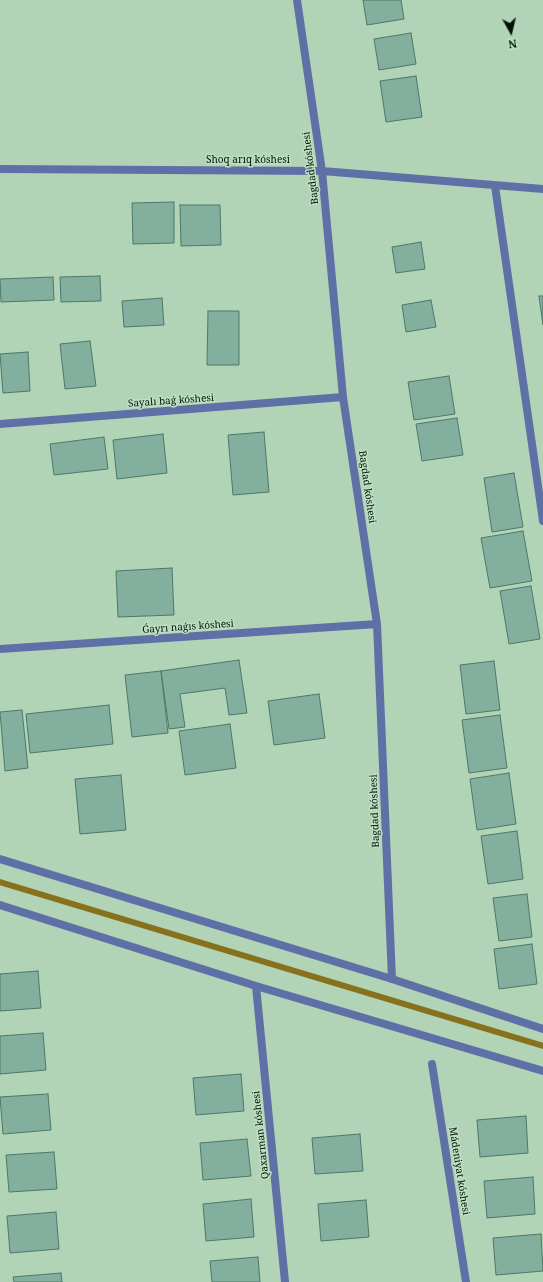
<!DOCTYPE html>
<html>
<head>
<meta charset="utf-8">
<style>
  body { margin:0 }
  #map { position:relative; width:543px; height:1282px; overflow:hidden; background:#b1d3b6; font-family:"Noto Serif",serif }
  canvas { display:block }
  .north { position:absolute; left:491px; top:12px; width:40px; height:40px; -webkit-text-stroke:3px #bde0c3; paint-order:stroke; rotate:172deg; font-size:11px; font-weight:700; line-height:16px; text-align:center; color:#041006 }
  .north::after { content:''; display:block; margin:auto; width:14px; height:18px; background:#041006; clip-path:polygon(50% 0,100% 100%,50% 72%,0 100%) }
</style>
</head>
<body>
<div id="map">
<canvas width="543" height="1282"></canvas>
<div class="north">N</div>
</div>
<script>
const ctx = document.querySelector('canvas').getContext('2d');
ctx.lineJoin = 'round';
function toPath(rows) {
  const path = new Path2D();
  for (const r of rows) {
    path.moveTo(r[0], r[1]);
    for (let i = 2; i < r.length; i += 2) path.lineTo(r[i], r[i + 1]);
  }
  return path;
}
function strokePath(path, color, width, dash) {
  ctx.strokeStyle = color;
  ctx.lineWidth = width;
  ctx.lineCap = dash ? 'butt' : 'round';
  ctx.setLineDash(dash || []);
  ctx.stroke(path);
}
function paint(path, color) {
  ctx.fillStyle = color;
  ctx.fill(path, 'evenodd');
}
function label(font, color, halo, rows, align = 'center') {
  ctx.font = font + ' "Noto Serif",serif';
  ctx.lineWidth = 3;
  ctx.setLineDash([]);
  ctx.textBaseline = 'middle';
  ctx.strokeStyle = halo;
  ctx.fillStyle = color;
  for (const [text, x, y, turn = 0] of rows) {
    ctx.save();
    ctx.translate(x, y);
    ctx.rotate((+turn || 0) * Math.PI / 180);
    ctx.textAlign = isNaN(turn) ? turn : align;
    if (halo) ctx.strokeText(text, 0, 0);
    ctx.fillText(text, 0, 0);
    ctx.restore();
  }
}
strokePath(toPath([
  [0,882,543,1046]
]), '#88711c', 6);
const building = toPath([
  [363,0,401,0,404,19,367,25,363,0],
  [411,33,416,64,379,70,374,39,411,33],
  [416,76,422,117,386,122,380,81,416,76],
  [174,202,174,243,133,244,132,203,174,202],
  [180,205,220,205,221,245,181,246,180,205],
  [421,242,425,269,396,273,392,247,421,242],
  [100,276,101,301,61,302,60,277,100,276],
  [53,277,54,300,1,302,0,279,53,277],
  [539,296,543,296,543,325,539,296],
  [162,298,164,325,124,327,122,301,162,298],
  [431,300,436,327,406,332,402,305,431,300],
  [208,311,239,311,239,365,207,365,208,311],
  [90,341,96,386,65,389,60,344,90,341],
  [28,352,30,391,3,393,0,354,28,352],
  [449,376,455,414,414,420,408,382,449,376],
  [457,418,463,455,422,461,416,424,457,418],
  [264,432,269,492,233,495,228,435,264,432],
  [163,434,167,473,117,479,113,440,163,434],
  [104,437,108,469,54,475,50,444,104,437],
  [514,473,523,527,492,532,484,478,514,473],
  [523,531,532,581,490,588,481,538,523,531],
  [172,568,174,615,118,617,116,571,172,568],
  [531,586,540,639,509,644,500,591,531,586],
  [239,660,247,713,229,715,225,688,180,694,185,727,169,729,161,671,239,660],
  [494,661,500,710,466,714,460,665,494,661],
  [161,671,168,733,132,737,125,675,161,671],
  [319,694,325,738,274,745,268,701,319,694],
  [109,705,113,744,30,753,26,714,109,705],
  [22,710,28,768,5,771,0,712,22,710],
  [500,715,507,768,469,773,462,720,500,715],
  [230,724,236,768,185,775,179,731,230,724],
  [509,773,516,824,477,830,470,779,509,773],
  [121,775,126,830,80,834,75,779,121,775],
  [517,831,523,879,488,884,481,836,517,831],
  [527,894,532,937,499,941,493,898,527,894],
  [532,944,537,984,499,989,494,949,532,944],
  [38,971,41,1008,0,1011,0,974,38,971],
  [43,1033,46,1070,0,1074,0,1036,43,1033],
  [241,1074,244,1111,196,1115,193,1078,241,1074],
  [48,1094,51,1130,3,1134,0,1097,48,1094],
  [526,1116,528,1153,480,1157,477,1120,526,1116],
  [360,1134,363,1171,315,1174,312,1138,360,1134],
  [247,1139,251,1176,203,1180,200,1143,247,1139],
  [54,1152,57,1189,9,1192,6,1155,54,1152],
  [533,1177,535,1214,487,1218,484,1181,533,1177],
  [251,1199,254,1237,206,1241,203,1204,251,1199],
  [366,1200,369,1237,321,1241,318,1204,366,1200],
  [56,1212,59,1249,10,1253,7,1216,56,1212],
  [541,1234,543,1271,496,1275,493,1238,541,1234],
  [258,1257,260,1282,212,1282,210,1261,258,1257],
  [61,1273,62,1282,14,1282,13,1277,61,1273]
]);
paint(building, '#82af9e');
strokePath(building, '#4d7869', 1);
strokePath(toPath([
  [0,859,392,979,543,1029]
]), '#5f70a6', 8);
strokePath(toPath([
  [297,0,322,171,343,397,377,624,392,979],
  [0,169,322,171,543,189],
  [495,186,543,521],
  [0,424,343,397],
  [0,649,377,624],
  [0,905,256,986,543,1071],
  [256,986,285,1282],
  [432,1064,466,1282]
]), '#5f70a6', 8);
label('10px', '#041006', '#bde0c3', [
  ["Shoq arıq kóshesi",248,160],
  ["Bagdad kóshesi",311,168,-97],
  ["Sayalı baǵ kóshesi",171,401,-4],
  ["Bagdad kóshesi",367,487,82],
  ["Ǵayrı naǵıs kóshesi",188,627,-4],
  ["Bagdad kóshesi",375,811,-92],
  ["Qaxarman kóshesi",261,1135,-96],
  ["Mádeniyat kóshesi",459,1171,81]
]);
</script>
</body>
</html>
